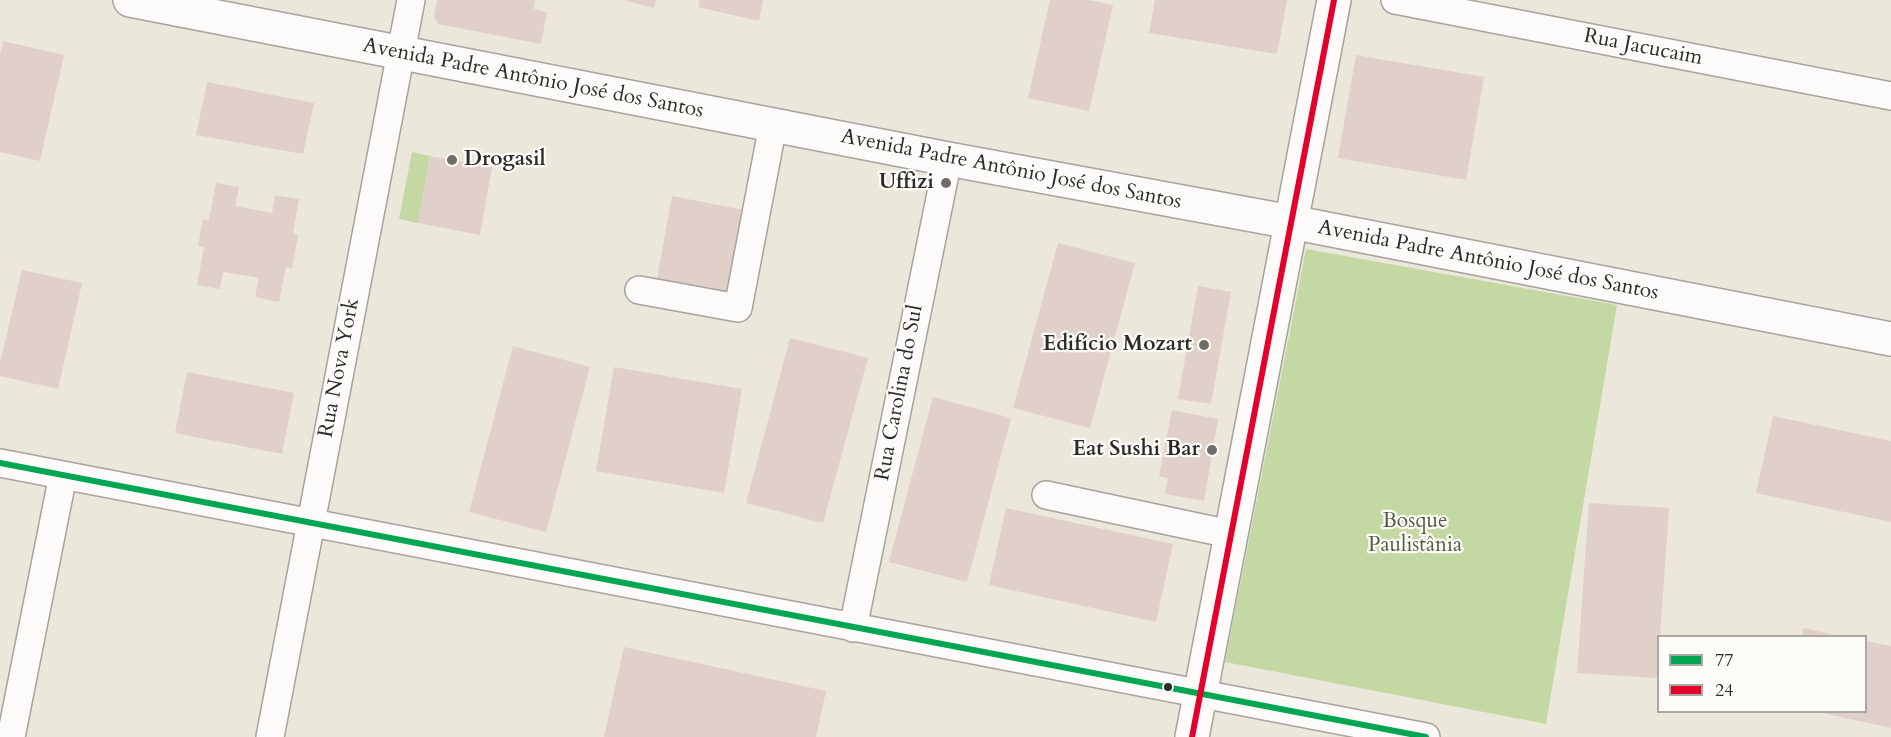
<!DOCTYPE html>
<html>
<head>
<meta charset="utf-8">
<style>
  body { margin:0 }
  #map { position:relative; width:1891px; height:737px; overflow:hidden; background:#ece7db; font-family:Cardo,serif }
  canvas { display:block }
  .legend { position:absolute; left:1657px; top:635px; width:210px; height:78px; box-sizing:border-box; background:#fdfcf7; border:2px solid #a9a8a5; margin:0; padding:8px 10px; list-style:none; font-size:18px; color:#2b2b2b }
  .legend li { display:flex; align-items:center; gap:12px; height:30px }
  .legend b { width:30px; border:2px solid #a9a8a5 }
</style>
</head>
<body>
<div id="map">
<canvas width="1891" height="737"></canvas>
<ul class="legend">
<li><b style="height:8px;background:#00a651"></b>77</li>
<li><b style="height:8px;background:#e4002b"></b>24</li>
</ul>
</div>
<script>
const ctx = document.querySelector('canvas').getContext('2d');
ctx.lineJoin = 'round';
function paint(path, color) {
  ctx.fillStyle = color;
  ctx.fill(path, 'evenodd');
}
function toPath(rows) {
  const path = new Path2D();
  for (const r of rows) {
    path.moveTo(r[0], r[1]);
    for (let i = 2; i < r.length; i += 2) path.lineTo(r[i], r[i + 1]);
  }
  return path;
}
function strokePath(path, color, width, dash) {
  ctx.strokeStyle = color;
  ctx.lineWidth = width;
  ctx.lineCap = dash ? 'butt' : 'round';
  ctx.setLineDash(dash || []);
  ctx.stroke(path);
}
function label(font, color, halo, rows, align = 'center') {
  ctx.font = font + ' Cardo,serif';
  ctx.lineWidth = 4.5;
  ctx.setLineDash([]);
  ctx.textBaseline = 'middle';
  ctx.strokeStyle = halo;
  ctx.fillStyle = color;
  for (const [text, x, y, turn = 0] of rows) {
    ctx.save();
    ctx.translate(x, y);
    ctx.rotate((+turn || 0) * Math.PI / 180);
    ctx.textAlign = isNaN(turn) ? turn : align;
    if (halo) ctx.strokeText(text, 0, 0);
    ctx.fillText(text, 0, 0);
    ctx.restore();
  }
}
paint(toPath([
  [412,152,430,156,418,223,399,219],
  [1306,249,1617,305,1546,724,1225,662]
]), '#c4d8a4');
paint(toPath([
  [437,0,535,0,534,9,547,12,541,44,438,24,434,17],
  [624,0,656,0,654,8],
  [700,0,763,0,759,21,698,7],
  [1050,0,1089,0,1113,5,1089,111,1028,98],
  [1155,0,1287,0,1277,54,1149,33],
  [3,41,64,55,40,161,0,152,0,55],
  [1356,55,1484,77,1466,180,1338,158],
  [207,82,314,103,303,154,196,135],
  [430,156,492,167,480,235,418,223],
  [216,183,239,187,235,206,272,213,275,195,299,199,293,233,298,235,292,268,286,267,279,302,255,297,259,278,223,272,220,289,197,285,204,247,198,246,203,219,209,220],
  [672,196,744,210,727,297,656,284],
  [1058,243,1135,263,1090,428,1013,408],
  [22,270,82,283,58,389,0,376,0,363],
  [1198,286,1231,292,1211,404,1178,399],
  [790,338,868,358,823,523,746,503],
  [513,346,590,367,546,532,469,512],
  [614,367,742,389,724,493,596,471],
  [187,372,294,393,282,454,175,433],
  [933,397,1011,418,967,582,889,562],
  [1172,410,1218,419,1204,501,1165,494,1168,478,1159,476],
  [1773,416,1891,441,1891,522,1756,493],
  [1589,503,1669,508,1657,678,1577,673],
  [1006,508,1173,544,1156,622,989,585],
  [1804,628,1840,636,1802,636],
  [1866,641,1891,646,1891,728,1818,712,1866,712],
  [624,647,826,691,816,737,604,737]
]), '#e1cfc9');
const minor = toPath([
  [1395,0,1891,96],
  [639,290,738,308,773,125],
  [0,463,1426,737],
  [1046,495,1230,534],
  [853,628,948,159],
  [11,737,63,475],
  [270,737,411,0]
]);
const tertiary = toPath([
  [130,0,948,159,1291,222,1891,339],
  [1192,737,1334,0]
]);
strokePath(minor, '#a6a39d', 30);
strokePath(tertiary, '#a6a39d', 36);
strokePath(minor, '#fcfbfa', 27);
strokePath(tertiary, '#fcfbfa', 33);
strokePath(toPath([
  [0,463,1426,737]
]), '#00a651', 6);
strokePath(toPath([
  [1192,737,1334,0]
]), '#e4002b', 6);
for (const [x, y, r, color] of [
  [452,160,6,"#6f6d69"],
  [946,183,6,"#6f6d69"],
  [1204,345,6,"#6f6d69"],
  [1212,450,6,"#6f6d69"],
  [1168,687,5,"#2b2b2b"]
]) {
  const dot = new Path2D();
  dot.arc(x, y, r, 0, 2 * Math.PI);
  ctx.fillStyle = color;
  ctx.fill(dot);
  strokePath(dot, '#fdfcf7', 2);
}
label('21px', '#2b2b2b', '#fdfcf7', [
  ["Rua Jacucaim",1643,48,11],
  ["Avenida Padre Antônio José dos Santos",533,79,11],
  ["Avenida Padre Antônio José dos Santos",1011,170,11],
  ["Avenida Padre Antônio José dos Santos",1488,261,11],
  ["Rua Nova York",340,368,-79],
  ["Rua Carolina do Sul",900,393,-79]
]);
label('bold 21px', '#2b2b2b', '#fdfcf7', [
  ["Drogasil",464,160,"left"],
  ["Uffizi",934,183],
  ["Edifício Mozart",1192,345],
  ["Eat Sushi Bar",1200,450]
], 'right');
label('21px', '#4f5b42', '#fdfcf7', [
  ["Bosque",1415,522],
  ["Paulistânia",1415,546]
]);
</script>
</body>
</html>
